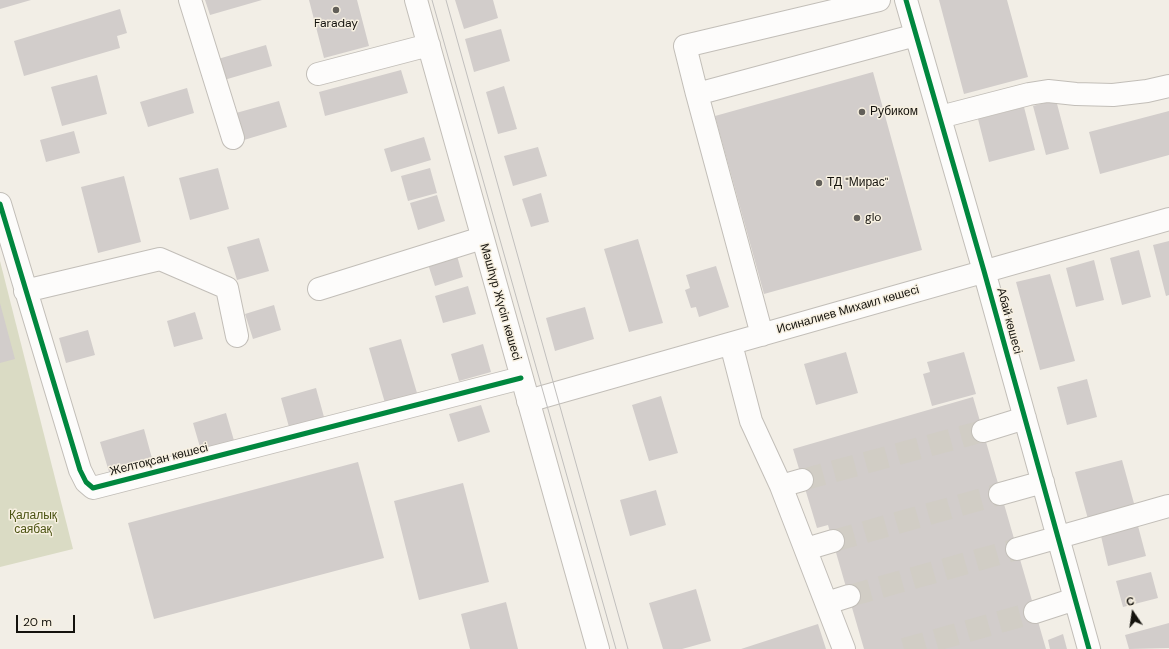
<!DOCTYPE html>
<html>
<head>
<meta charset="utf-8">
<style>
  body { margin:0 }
  #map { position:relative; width:1169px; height:649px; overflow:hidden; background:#f2eee6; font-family:"DM Sans",sans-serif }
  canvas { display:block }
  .north { position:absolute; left:1113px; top:593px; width:40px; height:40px; -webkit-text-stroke:3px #f7f0e1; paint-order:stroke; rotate:347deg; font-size:11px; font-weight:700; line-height:16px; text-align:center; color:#14120d }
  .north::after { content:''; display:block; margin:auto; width:14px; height:18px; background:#14120d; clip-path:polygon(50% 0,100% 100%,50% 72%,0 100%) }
  .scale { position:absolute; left:16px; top:615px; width:59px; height:18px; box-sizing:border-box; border:2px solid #14120d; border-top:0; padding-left:5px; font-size:12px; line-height:14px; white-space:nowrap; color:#14120d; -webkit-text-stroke:3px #f7f0e1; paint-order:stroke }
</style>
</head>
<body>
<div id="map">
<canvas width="1169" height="649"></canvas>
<div class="north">С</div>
<div class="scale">20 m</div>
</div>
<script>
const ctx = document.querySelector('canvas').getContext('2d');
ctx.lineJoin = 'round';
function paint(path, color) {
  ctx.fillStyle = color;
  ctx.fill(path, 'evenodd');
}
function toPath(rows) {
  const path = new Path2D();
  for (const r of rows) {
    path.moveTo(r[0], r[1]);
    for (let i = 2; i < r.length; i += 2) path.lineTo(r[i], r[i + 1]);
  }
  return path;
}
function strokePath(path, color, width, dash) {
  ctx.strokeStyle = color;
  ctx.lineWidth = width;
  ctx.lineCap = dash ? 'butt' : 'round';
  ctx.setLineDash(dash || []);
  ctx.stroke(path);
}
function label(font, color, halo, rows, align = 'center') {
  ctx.font = font + ' "DM Sans",sans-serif';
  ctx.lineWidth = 3;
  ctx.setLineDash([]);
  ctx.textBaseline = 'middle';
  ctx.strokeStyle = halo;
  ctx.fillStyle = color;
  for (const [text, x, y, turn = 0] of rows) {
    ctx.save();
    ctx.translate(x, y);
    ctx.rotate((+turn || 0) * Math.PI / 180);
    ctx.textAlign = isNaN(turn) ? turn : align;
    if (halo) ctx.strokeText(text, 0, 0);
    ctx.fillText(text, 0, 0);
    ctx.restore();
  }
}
paint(toPath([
  [0,261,73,549,0,567]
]), '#dadbc4');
paint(toPath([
  [0,0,31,0,0,9],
  [205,0,262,0,210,15],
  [309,0,357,0,369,46,324,58],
  [455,0,493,0,498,18,464,29],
  [939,0,1007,0,1028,77,964,94],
  [120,9,127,33,117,36,120,48,24,76,14,41],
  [501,29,510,61,474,72,465,39],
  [266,45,272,66,224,80,218,59],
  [401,70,408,93,325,116,319,92],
  [873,72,922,250,764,294,715,116],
  [97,75,107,114,62,126,51,87],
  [504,86,517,129,498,134,486,92],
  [187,88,194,113,148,127,140,102],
  [1056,100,1069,149,1046,155,1033,106],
  [279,101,287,127,244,140,236,113],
  [1024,107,1035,150,989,162,978,119],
  [1169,111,1169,155,1100,174,1089,132],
  [74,131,80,153,46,162,40,140],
  [424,137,431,160,391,172,384,149],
  [538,147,547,176,513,186,504,156],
  [218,168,229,209,190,220,179,178],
  [430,168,437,193,408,201,401,176],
  [124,176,141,242,98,253,81,187],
  [541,193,549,222,531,227,522,199],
  [437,195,445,221,418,230,410,203],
  [259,238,269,271,237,280,227,247],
  [638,239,663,323,629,332,604,249],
  [1169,241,1169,295,1166,296,1153,245],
  [1139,250,1151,297,1122,305,1110,258],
  [456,252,463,277,435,286,427,261],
  [1094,260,1104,300,1076,307,1066,268],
  [716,266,729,307,699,317,696,307,691,308,685,290,690,288,686,275],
  [1050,274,1075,361,1040,370,1016,282],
  [468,286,476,314,443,323,435,296],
  [0,303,15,359,0,363],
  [274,305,281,330,253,339,245,314],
  [585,307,594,339,555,351,546,318],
  [195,312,203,339,174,347,167,321],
  [88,330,95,355,66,363,59,338],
  [401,339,417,393,385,403,369,348],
  [483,344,491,372,459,381,451,354],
  [846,352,858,393,816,405,804,364],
  [964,352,976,394,932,406,923,374,930,372,927,362],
  [1087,379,1097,417,1067,425,1057,387],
  [316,388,324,417,289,427,281,398],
  [661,396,678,453,649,461,632,405],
  [973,397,1046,649,864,649,828,525,817,528,793,449],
  [481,405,490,432,458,442,449,414],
  [226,413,235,444,202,454,193,423],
  [144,429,153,462,110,475,100,442],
  [1122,460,1135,507,1088,519,1075,472],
  [358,462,384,558,154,619,128,523],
  [463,483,489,582,419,600,394,501],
  [656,490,666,525,630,536,620,500],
  [1138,526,1146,556,1108,566,1101,536],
  [1151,572,1158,598,1123,607,1116,581],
  [696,589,711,641,682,649,663,649,649,603],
  [506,602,518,649,470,649,461,614],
  [1169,623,1169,648,1129,649,1125,635],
  [818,624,826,649,741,649],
  [1063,634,1067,649,1050,649,1048,640]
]), '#d2cdcb');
strokePath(toPath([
  [802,480,983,431],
  [833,541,1000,494],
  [849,596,1017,549],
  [904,649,1035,612]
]), '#d1cdc5', 22, [22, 11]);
const minor = toPath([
  [190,0,233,138],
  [416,0,598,649],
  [906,0,984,271,1089,649],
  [318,74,429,45],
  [697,94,685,46,879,0],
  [940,117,1029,94,1048,91,1076,94,1113,95,1147,91,1169,86],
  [0,204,80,470,86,482,93,488,521,378],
  [319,289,482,238],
  [25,291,160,259,227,288,237,336],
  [762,335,697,94,916,35],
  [731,344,751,421,781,486,844,649],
  [528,401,1169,219],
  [983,431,1025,418],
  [781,486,802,480],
  [1000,494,1043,482],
  [806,549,833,541],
  [1017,549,1168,506],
  [827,603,849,596],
  [1035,612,1075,599]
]);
strokePath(minor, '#c2beb8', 24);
strokePath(minor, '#fdfcfb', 22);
strokePath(toPath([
  [432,0,616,649],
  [446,0,628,649]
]), '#c1bfbd', 1);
strokePath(toPath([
  [906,0,984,271,1089,649],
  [0,204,80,470,86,482,93,488,521,378]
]), '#00873e', 5);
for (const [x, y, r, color] of [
  [336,10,4,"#625f59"],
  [862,112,4,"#625f59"],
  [819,183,4,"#625f59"],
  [857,218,4,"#625f59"]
]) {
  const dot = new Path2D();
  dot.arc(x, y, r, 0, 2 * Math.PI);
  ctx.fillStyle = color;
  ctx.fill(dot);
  strokePath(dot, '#f7f0e1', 1.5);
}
label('12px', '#14120d', '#f7f0e1', [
  ["Faraday",336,24,"center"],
  ["Рубиком",870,112],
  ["ТД \"Мирас\"",827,183],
  ["glo",865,218]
], 'left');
label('12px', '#14120d', '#f7f0e1', [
  ["Мәшһүр Жүсіп көшесі",500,302,74],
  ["Исиналиев Михаил көшесі",848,310,-16],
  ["Абай көшесі",1009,321,75],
  ["Желтоқсан көшесі",159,460,-14]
]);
label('12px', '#4b5312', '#f7f0e1', [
  ["Қалалық",33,516],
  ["саябақ",33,530]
]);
</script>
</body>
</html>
